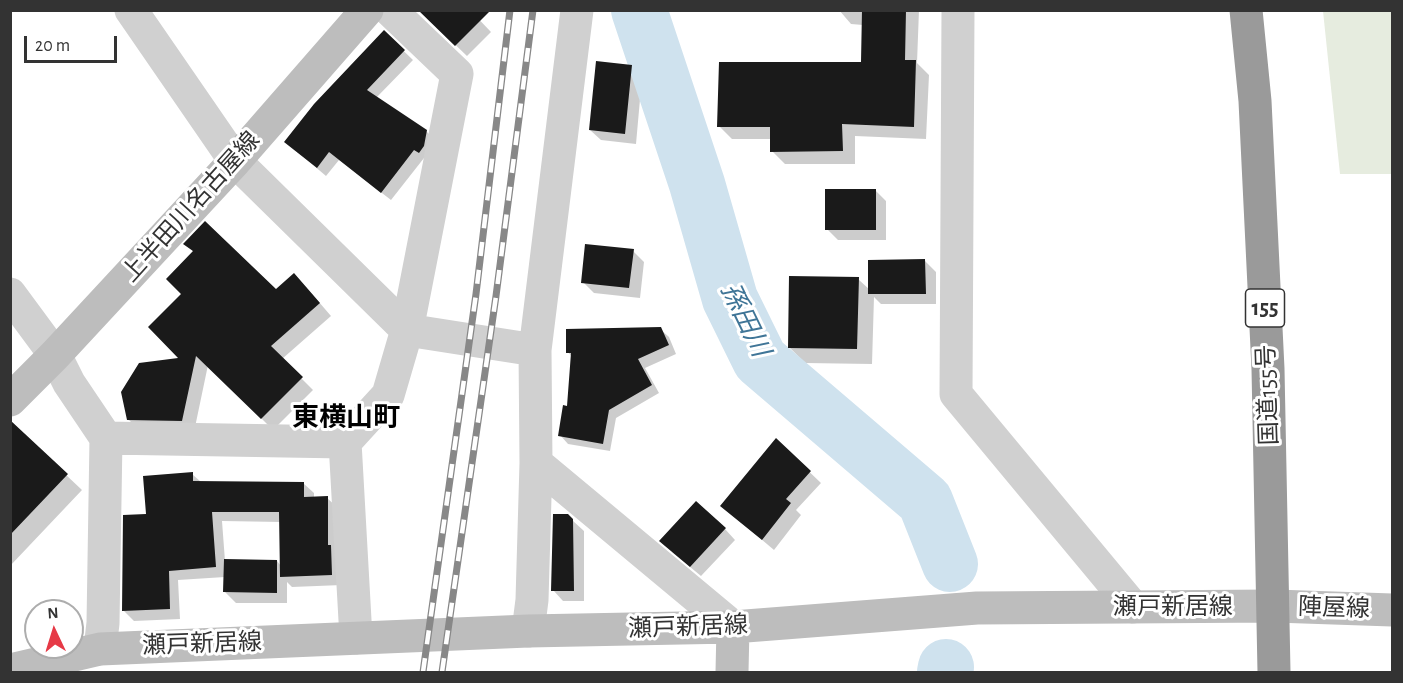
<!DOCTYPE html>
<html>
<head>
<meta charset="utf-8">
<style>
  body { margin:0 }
  #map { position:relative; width:1403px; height:683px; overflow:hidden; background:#fff; font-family:"Alegreya Sans",sans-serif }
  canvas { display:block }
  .frame { position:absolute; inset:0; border:12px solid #333; pointer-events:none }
  .north { position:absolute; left:24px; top:599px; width:60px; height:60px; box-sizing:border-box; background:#fff; border:2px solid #adadad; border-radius:50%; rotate:356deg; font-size:16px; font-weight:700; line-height:24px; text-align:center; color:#333 }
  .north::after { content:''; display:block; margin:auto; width:21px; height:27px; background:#e63946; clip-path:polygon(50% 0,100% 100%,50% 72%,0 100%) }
  .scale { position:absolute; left:24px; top:36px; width:93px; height:27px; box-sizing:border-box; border:3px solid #333; border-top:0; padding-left:8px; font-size:18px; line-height:21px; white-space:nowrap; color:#333; -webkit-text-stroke:4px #fff; paint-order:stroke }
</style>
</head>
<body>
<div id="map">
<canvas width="1403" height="683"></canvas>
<div class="frame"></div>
<div class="north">N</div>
<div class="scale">20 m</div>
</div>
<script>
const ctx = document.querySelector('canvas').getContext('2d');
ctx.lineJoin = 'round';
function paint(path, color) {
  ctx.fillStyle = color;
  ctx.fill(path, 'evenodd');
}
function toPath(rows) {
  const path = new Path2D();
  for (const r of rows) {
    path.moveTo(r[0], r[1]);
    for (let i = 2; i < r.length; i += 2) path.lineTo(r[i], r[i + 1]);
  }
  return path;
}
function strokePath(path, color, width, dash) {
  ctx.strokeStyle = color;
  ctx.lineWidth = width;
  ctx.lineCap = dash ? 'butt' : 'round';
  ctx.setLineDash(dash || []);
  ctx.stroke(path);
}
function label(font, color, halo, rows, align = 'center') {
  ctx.font = font + ' "Alegreya Sans","Noto Sans JP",sans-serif';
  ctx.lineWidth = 6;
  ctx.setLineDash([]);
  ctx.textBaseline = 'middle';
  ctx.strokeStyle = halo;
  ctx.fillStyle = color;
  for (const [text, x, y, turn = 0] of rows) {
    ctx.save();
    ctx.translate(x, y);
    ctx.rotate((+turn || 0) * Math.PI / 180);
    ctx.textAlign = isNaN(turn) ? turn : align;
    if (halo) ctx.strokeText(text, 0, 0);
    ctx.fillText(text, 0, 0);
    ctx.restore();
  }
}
paint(toPath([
  [1323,11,1392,11,1392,174,1340,174]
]), '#e6ecdf');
paint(toPath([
  [419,10,470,10,491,32,467,56],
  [839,10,919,10,917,63,929,75,926,139,855,136,855,164,785,164,772,151,772,139,732,139,719,126,863,63,863,25,851,24],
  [384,32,413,60,376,98,426,131,435,140,429,161,424,158,391,200,339,160,326,176,286,142],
  [631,66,642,77,636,144,601,140,590,130],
  [875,190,886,201,886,240,838,240,827,229],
  [185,244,276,291,306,287,331,316,282,359,313,390,273,430,208,365,194,432,140,431,128,419,182,359,183,294,194,252],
  [633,251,644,262,640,298,594,293,583,282],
  [925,261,936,272,936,304,881,304,874,297,872,364,805,363,789,347,858,279,870,290],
  [660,329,669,337,676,354,645,368,659,393,616,418,610,451,568,444,560,435,568,408,572,357,568,352],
  [10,422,82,490,10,566],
  [776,440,821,483,796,510,801,515,774,550,722,506],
  [192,474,201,482,303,483,314,493,314,498,327,498,338,508,342,585,292,587,287,582,287,603,236,603,225,592,225,577,178,580,180,619,134,621,123,610,147,516],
  [222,521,281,522,281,566,277,561,225,561],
  [572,520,584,531,584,601,563,601,553,590],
  [725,529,735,540,701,576,672,552]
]), '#0003');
strokePath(toPath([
  [639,10,697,184,730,299,760,360,925,501,950,564],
  [945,672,946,667]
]), '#cfe2ee', 56);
paint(toPath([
  [418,10,491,10,455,46],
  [862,10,906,10,905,60,916,60,914,127,842,124,843,151,770,152,770,127,717,127,719,62,861,62],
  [384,30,405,50,367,90,427,130,424,146,419,153,414,150,381,193,329,152,317,168,284,142,314,104],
  [596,61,632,65,625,134,589,130],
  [825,189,876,189,876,230,825,230],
  [205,221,276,289,294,273,320,303,271,346,303,377,261,419,196,356,182,421,127,420,121,392,139,363,178,358,148,327,181,294,166,279,193,251,183,244],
  [585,244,634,249,629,288,581,283],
  [925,259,926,294,868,294,868,260],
  [789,276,859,277,857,349,788,348],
  [661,327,669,345,638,359,652,385,609,410,603,444,558,436,563,405,567,406,571,353,566,353,566,329],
  [10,420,68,474,10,535],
  [776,438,811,471,786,499,791,503,762,540,720,506],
  [193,472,193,481,304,482,304,497,328,496,328,545,331,545,332,575,280,577,279,512,212,512,216,567,169,571,170,609,122,611,123,515,146,514,143,476],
  [696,501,726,528,690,567,659,541],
  [553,514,568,514,573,519,574,591,551,591],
  [224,559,277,560,277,593,223,592]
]), '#1a1a1a');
strokePath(toPath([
  [131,10,235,161,407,330,535,350],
  [958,10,956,394,1133,607],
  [10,294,55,355,69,383,106,438,103,623,100,649],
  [106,438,345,442,388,395,407,330,457,74,390,10],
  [345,442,356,638],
  [536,463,733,627],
  [528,631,532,600,536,463,535,350,577,10]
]), '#d0d0d0', 33);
strokePath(toPath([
  [10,400,55,355,235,161,367,10],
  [10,670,100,649,528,631,733,627,977,608,1275,606,1392,610],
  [732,672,733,627]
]), '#bdbdbd', 33);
strokePath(toPath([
  [1246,10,1255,101,1268,369,1274,672]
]), '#9a9a9a', 33);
const rail = toPath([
  [423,672,476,294,510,10],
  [442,672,496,296,533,10]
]);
strokePath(rail, '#888', 7);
strokePath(rail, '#fff', 4.5, [14]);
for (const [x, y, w] of [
  [1265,308,39]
]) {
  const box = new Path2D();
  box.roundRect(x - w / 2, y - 19, w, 38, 4.5);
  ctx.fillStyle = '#fff';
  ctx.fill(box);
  strokePath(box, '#333', 1.5);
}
label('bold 22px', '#333', null, [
  ["155",1265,308]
]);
label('24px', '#333', '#fff', [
  ["上半田川名古屋線",191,207,-48],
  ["国道155号",1268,395,-92],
  ["瀬戸新居線",1173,607],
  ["陣屋線",1334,608,2],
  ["瀬戸新居線",688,627,-2],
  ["瀬戸新居線",202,644,-2]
]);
label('italic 26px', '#3f7597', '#fff', [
  ["孫田川",745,320,64]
]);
label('bold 27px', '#000', '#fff', [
  ["東横山町",346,418]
]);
</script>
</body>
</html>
